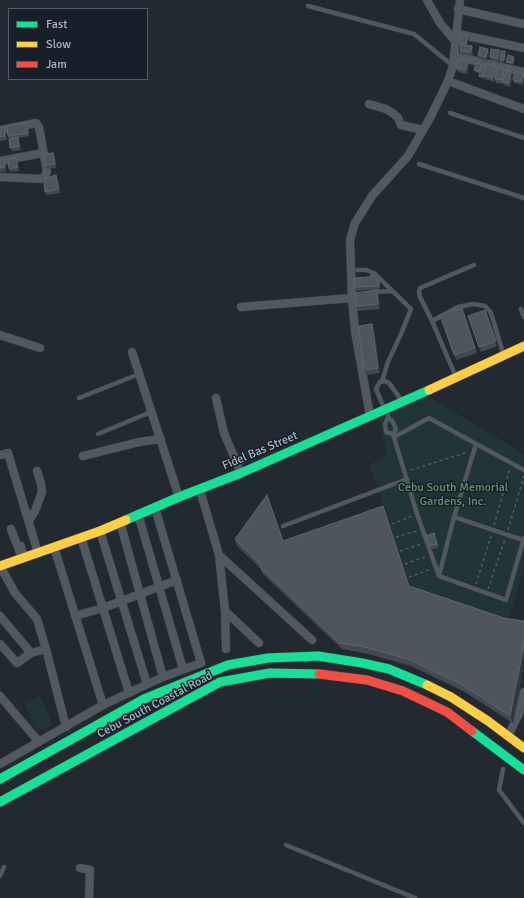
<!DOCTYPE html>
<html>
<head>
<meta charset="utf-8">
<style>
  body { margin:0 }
  #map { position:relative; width:524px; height:898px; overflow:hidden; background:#232930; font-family:Signika,sans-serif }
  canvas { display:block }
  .legend { position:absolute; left:8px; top:8px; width:140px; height:72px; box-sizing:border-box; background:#17202a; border:1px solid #525c67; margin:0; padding:5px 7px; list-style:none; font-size:12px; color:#abb5c3 }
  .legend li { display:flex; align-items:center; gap:8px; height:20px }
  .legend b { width:20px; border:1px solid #525c67 }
</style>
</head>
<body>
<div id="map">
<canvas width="524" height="898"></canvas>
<ul class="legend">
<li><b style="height:5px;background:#16e098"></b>Fast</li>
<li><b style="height:5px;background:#ffcf43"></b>Slow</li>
<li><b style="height:5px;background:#f24e42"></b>Jam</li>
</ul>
</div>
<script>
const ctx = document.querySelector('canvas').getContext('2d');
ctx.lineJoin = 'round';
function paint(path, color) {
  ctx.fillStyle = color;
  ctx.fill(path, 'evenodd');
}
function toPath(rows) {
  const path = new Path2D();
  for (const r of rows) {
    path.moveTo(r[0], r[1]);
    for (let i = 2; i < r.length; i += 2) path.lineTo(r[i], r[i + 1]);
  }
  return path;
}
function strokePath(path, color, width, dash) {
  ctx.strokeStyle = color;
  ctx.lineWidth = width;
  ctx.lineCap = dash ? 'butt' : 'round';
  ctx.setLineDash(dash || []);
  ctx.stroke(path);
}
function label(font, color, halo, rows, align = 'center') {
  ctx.font = font + ' Signika,sans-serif';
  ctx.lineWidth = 3;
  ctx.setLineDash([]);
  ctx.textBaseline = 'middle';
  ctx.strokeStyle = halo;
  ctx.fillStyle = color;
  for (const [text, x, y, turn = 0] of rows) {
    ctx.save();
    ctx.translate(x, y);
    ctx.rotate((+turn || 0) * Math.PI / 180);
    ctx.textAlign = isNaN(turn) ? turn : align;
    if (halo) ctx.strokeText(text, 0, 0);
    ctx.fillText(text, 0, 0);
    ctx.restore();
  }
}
paint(toPath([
  [426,395,524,454,524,567,507,625,412,592,370,465,387,454,379,416],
  [40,696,53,725,37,732,24,703]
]), '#213436');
const lane = toPath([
  [308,6,414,34,452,65],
  [450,113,524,138],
  [419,164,524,198],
  [357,270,366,270,374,273,411,309,401,334,388,362,382,381],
  [373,292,392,291],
  [521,309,524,317],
  [432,321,458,307,473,304,485,306,491,313,503,353],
  [456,377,432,321,420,297,419,292,420,288,474,265],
  [79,398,139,374],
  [385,410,376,389,380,382,385,381,389,383,402,401],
  [388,410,388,417,393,422,396,429,393,434,417,514,439,576,506,600,524,538],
  [388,417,385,424,386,432,393,434],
  [98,434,151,412],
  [394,437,429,418,524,470],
  [454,517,523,540],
  [283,526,407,479],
  [22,544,26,555],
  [439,576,454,517,476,444],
  [503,769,499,790,524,823],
  [286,845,415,898],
  [0,876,4,867]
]);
const street = toPath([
  [427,0,440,23,456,42],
  [458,9,524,24],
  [458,34,524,48],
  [454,56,524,72],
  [448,81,524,109],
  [369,104,386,109,394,114,398,118,401,125,423,130],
  [0,130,36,123,39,127,47,172,43,179,0,177],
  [0,161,43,153],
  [241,307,352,298],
  [0,335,40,348],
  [132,352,179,497],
  [216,398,224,433,241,473],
  [370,416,355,331,352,298,350,240,355,223,372,196,408,156,430,118,448,81,453,66,460,0],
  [0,455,8,453,38,553],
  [83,456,139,442,161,439],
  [200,490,219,555,225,611,226,649],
  [138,514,183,669],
  [29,521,35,511,42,492,41,484,37,471],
  [120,522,163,677],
  [11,529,22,558],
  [100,531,147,684],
  [81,537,129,693],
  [54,547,103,705],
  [219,555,312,640],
  [0,566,15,593,37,619,46,649,66,727],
  [225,611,259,643],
  [0,616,31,653,46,649],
  [75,616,103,608,177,580],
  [0,644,17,663,31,653],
  [0,696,39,742],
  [508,736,519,714,524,692],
  [0,764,103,705,163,677,201,663,155,508],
  [80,868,90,870,89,898]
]);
const fast = toPath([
  [126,520,179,497,241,473,429,390],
  [472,731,524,770],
  [0,779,144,699,228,665,268,658,318,656,362,663,389,669,427,685],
  [0,802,220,682,270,673,319,674]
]);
const slow = toPath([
  [429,390,524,346],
  [0,566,100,531,126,520],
  [427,685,451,697,488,721,524,748]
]);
const jam = toPath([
  [319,674,367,680,403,691,447,712,472,731]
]);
strokePath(lane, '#3f4349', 5);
strokePath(street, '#3f4349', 9);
strokePath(fast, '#3f4349', 10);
strokePath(slow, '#3f4349', 10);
strokePath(jam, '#3f4349', 10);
strokePath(toPath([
  [411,470,468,452],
  [392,524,412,516],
  [494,525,510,468],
  [508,530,524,476],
  [396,537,417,531],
  [400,551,421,544],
  [405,564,427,556],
  [409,577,431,569],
  [476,584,491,536],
  [488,589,505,539]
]), '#565c62', 1.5, [3, 3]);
strokePath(lane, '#52585f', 4);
strokePath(street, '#52585f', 8);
strokePath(fast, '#16e098', 9);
strokePath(slow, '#ffcf43', 9);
strokePath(jam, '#f24e42', 9);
paint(toPath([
  [469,38,467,45,472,46,473,49,473,56,461,54,460,51,461,45,460,43],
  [499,50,501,54,499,62,491,60,490,57],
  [490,52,487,61,479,59,478,55],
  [506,53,504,62,500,62,500,60],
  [514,58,513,65,507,63,506,62],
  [468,61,469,65,467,74,458,72,456,68],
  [481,64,481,66,480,73,475,72,474,70],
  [486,66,497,67,497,68,504,70,505,72,513,75,510,87,504,85,504,84,496,83,495,80,495,82,485,79,484,78,484,79,480,77,479,76],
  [524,73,523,85,514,83,513,80],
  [26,123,28,126,29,136,18,138,21,150,12,151,8,136],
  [0,127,4,127,7,140,0,141],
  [55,157,56,168,47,169,45,166],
  [16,158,19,171,10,172,9,169],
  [4,159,5,163,6,171,0,172,0,160],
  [56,175,60,193,47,195,45,192,46,183],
  [380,283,380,289,356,291,355,287],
  [379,296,380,309,358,311,357,306],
  [462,308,477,353,456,360,440,315],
  [485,310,497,346,481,352,468,316],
  [374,329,380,373,366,375,364,370],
  [434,533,439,547,431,550,426,536],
  [235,539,283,541,409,586,504,618,524,621,524,664,513,723,463,691,411,666,368,654,342,649,262,573,260,568,237,546]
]), '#444951');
paint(toPath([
  [468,36,469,38,467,46,466,44],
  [472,46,473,49,473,56,471,52],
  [488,49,490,52,487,61,486,57],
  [499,50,501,54,499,62,498,58],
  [505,51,506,53,504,62,504,60],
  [468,61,469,65,467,74,466,70],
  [497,67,498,71,495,82,493,78],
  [511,72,513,75,510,87,509,83],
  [524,73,524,81,523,85,522,82],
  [53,153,55,157,56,168,55,164],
  [377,290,379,296,380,309,378,304],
  [372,324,374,329,380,373,378,368],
  [524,645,524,664,513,723,510,716]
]), '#32373e');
const building = toPath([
  [461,35,468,36,466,44,460,43,461,35],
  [461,44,472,46,471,52,460,51,461,44],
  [480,47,488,49,486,57,478,55,480,47],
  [491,49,499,50,498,58,490,57,491,49],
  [501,51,505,51,504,60,500,60,501,51],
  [508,55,514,57,513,63,506,62,508,55],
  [459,59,468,61,466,70,456,68,459,59],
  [476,63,481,64,479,72,474,70,476,63],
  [487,64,497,67,493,78,483,75,487,64],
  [482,65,486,66,483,75,484,76,484,77,479,76,482,65],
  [497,68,504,70,502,80,495,79,497,68],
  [506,70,511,72,509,83,503,82,506,70],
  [515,71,524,73,522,82,513,80,515,71],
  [26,123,28,133,8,136,7,126,26,123],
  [0,127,4,127,5,136,0,137,0,127],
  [18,137,19,146,10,148,9,139,18,137],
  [53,153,55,164,45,166,44,154,53,153],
  [16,158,18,167,9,169,8,159,16,158],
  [4,159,5,167,0,168,0,160,4,159],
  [56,175,59,189,45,192,44,184,46,183,45,178,56,175],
  [372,274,379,280,379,286,355,287,354,278,369,277,372,274],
  [377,290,378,304,357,306,355,293,377,290],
  [462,308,475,348,454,355,440,315,462,308],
  [485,310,496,341,479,347,468,316,485,310],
  [372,324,378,368,364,370,358,326,372,324],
  [267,495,283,541,383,506,409,586,504,618,524,621,524,645,510,716,461,684,408,659,365,647,339,643,260,567,261,565,235,539,267,495],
  [434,533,437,544,430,546,426,536,434,533]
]);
paint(building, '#4f555d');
strokePath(building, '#5d646d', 1);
label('12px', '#abb5c3', '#17202a', [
  ["Fidel Bas Street",260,451,-23],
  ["Cebu South Coastal Road",155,705,-28]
]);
label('12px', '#63936d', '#17202a', [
  ["Cebu South Memorial",453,488],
  ["Gardens, Inc.",453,502]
]);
</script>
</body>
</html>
